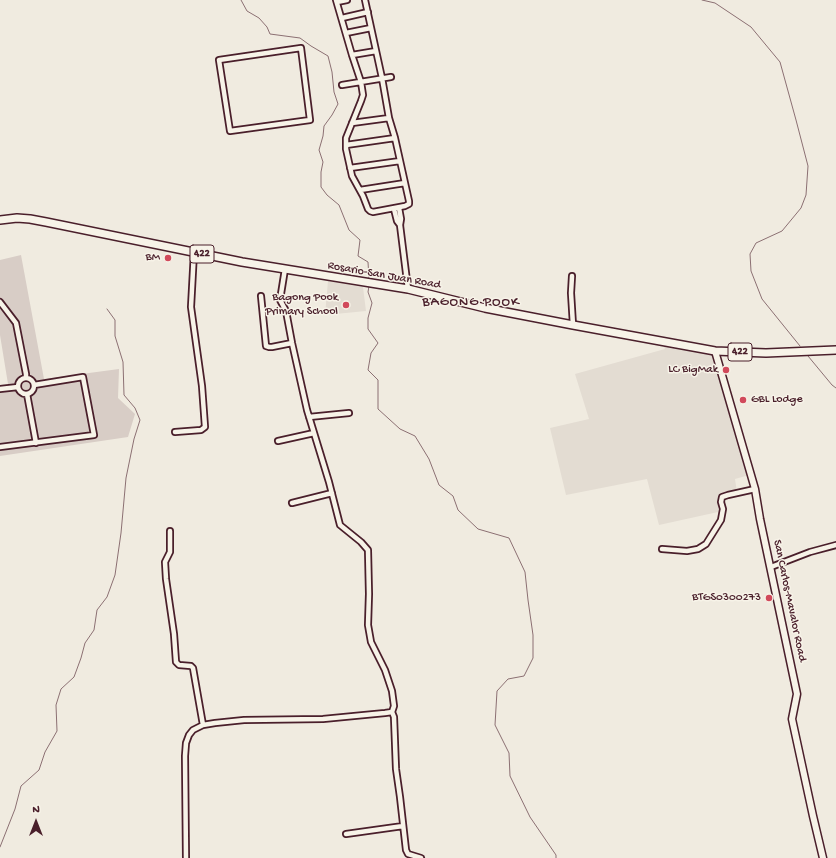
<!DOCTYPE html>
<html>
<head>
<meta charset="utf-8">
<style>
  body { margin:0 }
  #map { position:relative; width:836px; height:858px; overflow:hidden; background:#f0ebe0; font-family:"Gochi Hand",sans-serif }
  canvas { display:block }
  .north { position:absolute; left:16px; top:802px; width:40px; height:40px; -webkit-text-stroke:3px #f7f3e8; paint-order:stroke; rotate:0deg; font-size:11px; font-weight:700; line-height:16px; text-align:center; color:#4a1f2b }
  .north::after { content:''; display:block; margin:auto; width:14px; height:18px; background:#4a1f2b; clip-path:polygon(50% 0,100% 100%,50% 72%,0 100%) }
</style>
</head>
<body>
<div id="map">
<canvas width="836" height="858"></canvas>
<div class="north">N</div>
</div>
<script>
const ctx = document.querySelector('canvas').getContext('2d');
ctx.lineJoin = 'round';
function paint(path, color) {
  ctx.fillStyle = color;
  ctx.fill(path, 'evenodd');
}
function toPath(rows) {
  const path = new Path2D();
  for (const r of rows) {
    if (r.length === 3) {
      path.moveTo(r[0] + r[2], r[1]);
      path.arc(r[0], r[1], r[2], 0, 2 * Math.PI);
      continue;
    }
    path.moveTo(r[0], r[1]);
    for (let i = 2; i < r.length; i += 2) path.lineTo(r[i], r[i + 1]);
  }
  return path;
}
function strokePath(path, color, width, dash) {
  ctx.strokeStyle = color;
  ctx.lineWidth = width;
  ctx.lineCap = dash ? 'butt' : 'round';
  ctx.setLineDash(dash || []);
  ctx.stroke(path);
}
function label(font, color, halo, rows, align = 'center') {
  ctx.font = font + ' "Gochi Hand",sans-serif';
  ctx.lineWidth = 3;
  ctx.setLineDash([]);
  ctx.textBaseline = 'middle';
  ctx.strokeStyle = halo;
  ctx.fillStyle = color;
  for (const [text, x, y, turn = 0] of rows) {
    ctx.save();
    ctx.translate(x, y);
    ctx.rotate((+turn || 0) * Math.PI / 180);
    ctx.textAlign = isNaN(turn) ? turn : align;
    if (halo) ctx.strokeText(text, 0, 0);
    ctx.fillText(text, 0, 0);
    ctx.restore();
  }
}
paint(toPath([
  [328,281,363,287,366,311,325,315],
  [663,345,681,350,715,354,749,475,735,479,737,492,718,497,718,512,659,525,647,479,566,495,550,428,589,419,575,374,665,349]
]), '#e3dcd2');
paint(toPath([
  [21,255,44,379,119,369,118,398,135,414,128,437,0,456,0,385,8,384,0,335,0,260]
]), '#d8cdc6');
strokePath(toPath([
  [241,0,247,11,259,18,267,27,270,34,300,38,311,46,328,56,332,72,334,92,338,104,332,115,324,126,323,136,319,150,323,162,321,172,321,187,327,195,339,205,349,230,360,240,358,256,368,262,369,279],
  [702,0,715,3,751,27,780,62,796,120,808,166,806,195,801,208,782,231,756,243,750,254,751,271,762,299,800,346],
  [369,286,368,292,372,303,368,318,368,329,378,343,371,353,368,370,378,380,378,409,400,429,415,436,429,459,439,485,453,496,458,510,478,529,509,538,525,572,528,600,533,635,533,658,524,676,508,679,497,691,495,725,509,753,510,776,530,817,556,855,556,858],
  [808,356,832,385,836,388],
  [0,847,15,809,21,786,39,770,45,752,57,731,56,705,61,689,74,677,81,658,85,643,94,630,97,610,107,597,115,575,121,533,126,478,134,439,140,420,135,408,124,395,123,362,115,336,115,320,107,309]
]), '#8b6f72', 1);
const street = toPath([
  [336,0,352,55,361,82,363,95,361,101,346,138,346,149,352,176,363,196,368,209,370,211,373,212,405,206,409,204,409,201,395,138,389,118,382,78,365,0],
  [337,2,347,0],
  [342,18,368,12],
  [346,33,371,28],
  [301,48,310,120,230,131,219,60,301,48],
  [352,55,376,51],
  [342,85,391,77],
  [352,123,389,118],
  [346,145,395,138],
  [350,168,400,161],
  [360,190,405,183],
  [399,208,401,219,400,225,408,289],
  [394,209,397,221,400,225],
  [572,276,571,293,573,325],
  [261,296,266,346,269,347,272,347,292,343],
  [0,302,16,323,26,374,26,378],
  [26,386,8],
  [0,389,18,387],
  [27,394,36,443],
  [309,417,349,413],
  [175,432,201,430,205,427,202,386,191,307,194,252],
  [278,441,314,433],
  [0,447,94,435,83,377,34,385],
  [292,503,332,493],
  [170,531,170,552,165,562,166,579,174,634,176,662,179,665,191,666,193,668,203,725],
  [662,549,687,551,698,549,706,544,721,520,723,509,721,502,722,497,728,495,755,489],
  [771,567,810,552,836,545],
  [392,712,394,717,396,769,400,797,406,850,408,854,421,858],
  [346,834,403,826],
  [186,858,185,756,186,743,189,735,193,730,203,725,215,723,244,720,323,719,385,713,392,712,394,706,392,691,385,670,371,642,368,625,369,594,368,550,361,542,340,525,329,482,307,410,292,343,286,311,280,300,285,269]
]);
const secondary = toPath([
  [715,351,755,489,760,519,797,694,792,719,813,816,823,858]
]);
const primary = toPath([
  [0,220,17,218,30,219,46,222,242,262,408,289,485,308,573,325,715,351,766,353,836,350]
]);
strokePath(street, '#4a1f2b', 8);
strokePath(secondary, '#4a1f2b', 9);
strokePath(primary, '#4a1f2b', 10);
strokePath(street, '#f7f3e8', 4.5);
strokePath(secondary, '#f7f3e8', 6);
strokePath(primary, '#f7f3e8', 7);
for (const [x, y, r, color] of [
  [168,258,4,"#d1495b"],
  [346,305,4,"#d1495b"],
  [726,370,4,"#d1495b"],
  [743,400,4,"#d1495b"],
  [769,598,4,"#d1495b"]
]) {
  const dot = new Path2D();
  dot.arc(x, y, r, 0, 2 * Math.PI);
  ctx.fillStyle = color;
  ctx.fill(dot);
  strokePath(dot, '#f7f3e8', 1.5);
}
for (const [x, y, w] of [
  [202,254,24],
  [740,352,24]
]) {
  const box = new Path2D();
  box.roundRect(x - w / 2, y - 9, w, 18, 3);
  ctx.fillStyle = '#f7f3e8';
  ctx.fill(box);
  strokePath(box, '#4a1f2b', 1);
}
label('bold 11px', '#4a1f2b', null, [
  ["422",202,254],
  ["422",740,352]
]);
label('12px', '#4a1f2b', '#f7f3e8', [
  ["BM",160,258],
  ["Bagong Pook",338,298],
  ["Primary School",338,312],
  ["LC BigMak",718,370],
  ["GBL Lodge",751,400,"left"],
  ["BTGS0300273",761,598]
], 'right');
label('12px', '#4a1f2b', '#f7f3e8', [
  ["Rosario-San Juan Road",384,276,10],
  ["San Carlos-Mavalor Road",789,601,78]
]);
ctx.letterSpacing = '1px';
label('14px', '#4a1f2b', '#f7f3e8', [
  ["BAGONG POOK",471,303]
]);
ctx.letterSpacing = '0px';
</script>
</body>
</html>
